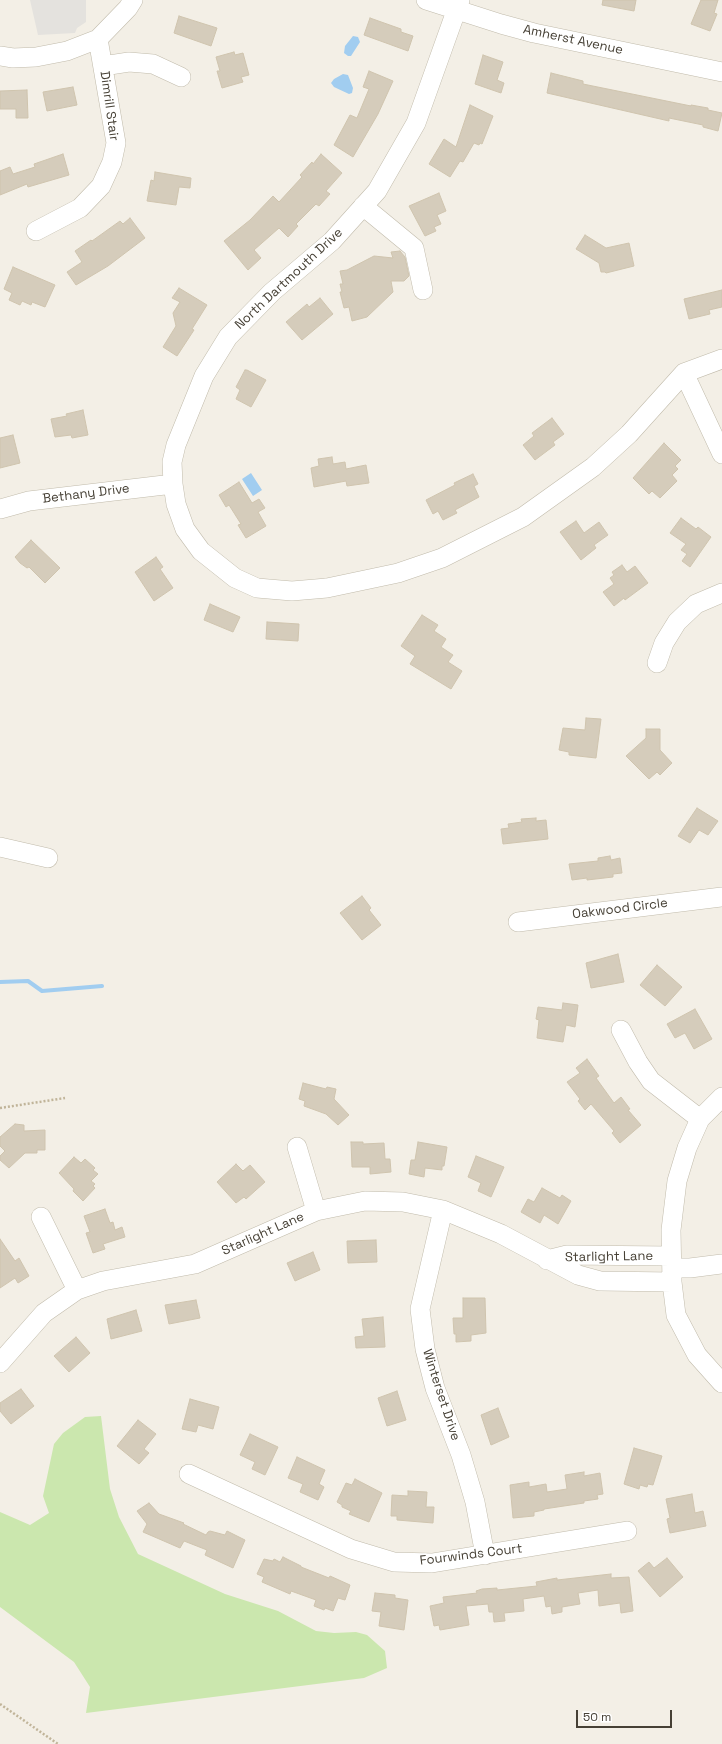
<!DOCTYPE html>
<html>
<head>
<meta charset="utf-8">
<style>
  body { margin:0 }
  #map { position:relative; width:722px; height:1744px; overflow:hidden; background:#f3efe6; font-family:"Space Grotesk",sans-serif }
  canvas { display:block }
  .scale { position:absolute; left:576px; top:1710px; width:96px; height:18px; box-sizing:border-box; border:2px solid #464035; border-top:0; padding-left:5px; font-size:12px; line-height:14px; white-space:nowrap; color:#464035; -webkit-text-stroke:3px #fff; paint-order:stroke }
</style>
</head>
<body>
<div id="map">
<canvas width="722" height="1744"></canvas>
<div class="scale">50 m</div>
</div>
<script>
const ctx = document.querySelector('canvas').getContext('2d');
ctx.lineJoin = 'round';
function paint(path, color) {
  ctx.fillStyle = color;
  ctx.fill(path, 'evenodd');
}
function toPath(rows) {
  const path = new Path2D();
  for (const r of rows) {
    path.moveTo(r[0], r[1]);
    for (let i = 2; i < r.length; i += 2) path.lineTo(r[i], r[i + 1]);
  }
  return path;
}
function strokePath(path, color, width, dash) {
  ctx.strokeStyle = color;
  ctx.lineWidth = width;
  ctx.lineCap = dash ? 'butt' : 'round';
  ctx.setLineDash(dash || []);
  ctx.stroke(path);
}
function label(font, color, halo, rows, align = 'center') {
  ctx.font = font + ' "Space Grotesk",sans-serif';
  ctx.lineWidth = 3;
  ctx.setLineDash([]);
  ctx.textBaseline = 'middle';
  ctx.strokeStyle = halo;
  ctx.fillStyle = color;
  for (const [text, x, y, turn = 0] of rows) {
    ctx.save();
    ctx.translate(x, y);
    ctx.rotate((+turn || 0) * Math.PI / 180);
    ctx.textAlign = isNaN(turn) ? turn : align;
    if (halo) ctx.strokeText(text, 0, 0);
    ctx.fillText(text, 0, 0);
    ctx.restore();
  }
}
paint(toPath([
  [101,1416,110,1489,119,1517,138,1554,225,1594,278,1611,316,1631,334,1633,356,1632,367,1635,385,1651,387,1668,364,1678,86,1713,90,1687,74,1662,0,1607,0,1512,30,1525,49,1513,43,1496,54,1444,63,1433,85,1417]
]), '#cbe7ae');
paint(toPath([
  [30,0,86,0,86,22,77,28,75,33,38,35]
]), '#e4e2de');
paint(toPath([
  [353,36,358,37,360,42,351,56,348,56,344,53,345,46],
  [343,74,348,75,353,88,352,93,349,94,334,87,331,83,334,79],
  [251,473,262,490,253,496,242,479]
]), '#a1cdf0');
strokePath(toPath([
  [0,982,28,981,42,991,102,986]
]), '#a1cdf0', 4);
const building = toPath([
  [603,0,636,0,634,11,602,5,603,0],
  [701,0,718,0,714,13,717,14,710,31,691,24,701,0],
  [179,16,217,28,211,46,174,33,179,16],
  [370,18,401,29,401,32,413,36,408,51,364,35,370,18],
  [234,52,235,55,243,53,249,75,241,77,243,82,222,88,217,71,220,71,216,57,234,52],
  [483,55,503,62,497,80,504,83,501,93,475,84,483,55],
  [369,71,393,81,378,114,353,157,334,145,350,115,357,118,369,89,363,87,369,71],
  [551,73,583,81,583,84,691,106,691,105,708,108,708,110,722,113,718,131,703,127,703,125,669,118,669,121,547,93,551,73],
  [73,87,77,105,47,111,43,92,73,87],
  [27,90,28,118,16,118,16,109,0,109,0,91,27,90],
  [470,105,493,116,482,144,480,143,479,145,474,143,463,162,460,161,450,177,429,164,444,139,456,147,470,105],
  [63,154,69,175,28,187,27,184,0,195,0,171,10,167,13,174,35,167,34,164,63,154],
  [321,154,342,173,326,191,330,194,319,206,316,204,296,224,298,226,288,237,279,228,254,250,261,258,248,270,224,241,250,220,273,196,279,202,302,177,300,175,312,162,313,164,321,154],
  [155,172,191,178,190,188,179,187,176,205,147,201,151,180,154,181,155,172],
  [439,193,446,211,437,215,441,224,434,227,436,231,425,236,409,206,439,193],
  [130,218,145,238,108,266,76,285,67,272,82,262,75,251,91,240,92,241,120,221,123,224,130,218],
  [585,235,606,248,629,243,634,266,606,273,605,272,601,272,599,263,576,249,585,235],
  [400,251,405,257,409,276,404,281,391,281,393,292,367,317,352,321,349,307,344,308,340,292,342,292,340,284,343,284,340,271,347,270,374,256,393,258,391,252,400,251],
  [13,267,55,285,45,307,32,302,31,305,22,301,20,305,9,300,12,293,4,289,13,267],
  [179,288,207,305,192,329,194,330,177,356,163,347,176,326,173,313,180,302,172,298,179,288],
  [722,290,722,307,709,310,710,314,689,319,684,299,722,290],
  [320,298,333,314,302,340,286,322,307,304,309,307,320,298],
  [245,370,247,370,266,380,251,407,236,399,240,390,236,387,245,370],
  [83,410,88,435,72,438,71,435,55,437,51,419,67,416,66,414,83,410],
  [552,418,564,434,553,442,555,445,535,460,523,445,534,436,532,433,552,418],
  [13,435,20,463,0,468,0,438,13,435],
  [664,443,681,460,675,466,678,469,672,475,677,481,660,498,652,491,649,494,633,478,664,443],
  [332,457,333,464,345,462,346,469,366,465,369,483,347,486,346,481,314,487,311,468,319,466,318,459,332,457],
  [473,474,478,484,474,486,479,497,455,510,457,513,443,520,438,511,433,514,426,500,455,485,454,483,473,474],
  [239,482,252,503,259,499,265,508,258,512,266,526,246,538,238,525,241,524,229,505,226,507,219,495,239,482],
  [681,518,696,529,698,527,711,537,690,567,682,561,687,554,681,550,686,544,670,533,681,518],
  [576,521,584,533,599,522,608,535,594,545,596,548,581,560,560,532,576,521],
  [31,540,60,568,45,583,29,567,27,568,20,563,15,557,31,540],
  [156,557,163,567,160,569,173,588,154,601,135,572,156,557],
  [622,565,627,572,635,566,648,583,625,600,624,598,614,606,603,592,614,584,610,578,614,575,612,572,622,565],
  [210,604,240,617,233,632,204,620,210,604],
  [422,615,438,625,434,631,446,639,441,647,453,655,448,662,462,671,451,689,410,664,415,656,401,646,422,615],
  [267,622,299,624,298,641,266,639,267,622],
  [586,718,601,719,596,758,569,755,569,752,559,750,563,728,585,730,586,718],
  [646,729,660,729,660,750,672,763,660,775,657,772,649,779,626,756,646,738,646,729],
  [697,808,718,821,708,835,699,830,690,843,678,836,697,808],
  [536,818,536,821,546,820,548,839,503,844,501,829,509,828,508,824,522,822,521,819,536,818],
  [610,856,611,860,620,858,622,873,613,874,613,877,587,880,587,878,572,880,569,864,598,861,598,858,610,856],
  [362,896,371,908,369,910,381,925,362,940,340,913,362,896],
  [618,954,624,982,591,988,586,963,618,954],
  [657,965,682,987,665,1006,640,985,657,965],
  [563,1003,578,1005,575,1027,566,1025,563,1042,537,1038,539,1020,536,1019,538,1007,562,1010,563,1003],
  [695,1009,712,1039,694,1049,685,1033,675,1038,667,1024,695,1009],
  [587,1059,599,1076,596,1078,614,1103,621,1097,630,1109,628,1110,641,1125,620,1143,612,1133,614,1131,591,1104,585,1110,578,1101,580,1099,567,1082,580,1073,576,1068,587,1059],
  [303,1083,326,1089,327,1087,336,1089,334,1099,349,1115,338,1125,326,1114,304,1106,305,1101,299,1099,303,1083],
  [15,1124,24,1125,24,1131,45,1130,45,1150,37,1150,37,1153,25,1153,9,1168,0,1160,0,1156,5,1151,0,1146,0,1137,15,1124],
  [351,1142,363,1142,363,1144,384,1143,385,1159,390,1159,391,1172,370,1174,370,1167,352,1167,351,1142],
  [418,1142,447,1147,444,1166,442,1166,442,1170,425,1168,424,1177,409,1174,411,1160,415,1160,418,1142],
  [476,1156,504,1167,491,1197,478,1191,481,1183,468,1177,476,1156],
  [74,1157,81,1163,85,1159,95,1168,93,1170,98,1174,91,1181,95,1184,93,1186,95,1188,83,1201,73,1191,74,1189,59,1173,74,1157],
  [236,1164,243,1171,250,1165,265,1182,246,1199,244,1197,236,1203,217,1182,236,1164],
  [542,1188,560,1198,562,1195,571,1201,558,1224,544,1215,540,1223,521,1212,528,1199,534,1202,542,1188],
  [105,1209,110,1223,113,1222,115,1230,122,1227,125,1237,103,1244,105,1249,93,1253,86,1233,90,1232,84,1216,105,1209],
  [0,1239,15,1261,19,1258,29,1276,18,1283,15,1278,0,1288,0,1239],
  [376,1240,377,1262,348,1263,347,1241,376,1240],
  [313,1252,320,1270,295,1281,287,1263,313,1252],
  [463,1298,485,1298,486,1333,471,1335,471,1341,456,1342,456,1334,454,1334,453,1318,463,1318,463,1298],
  [196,1300,200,1318,169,1324,165,1305,196,1300],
  [136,1310,142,1331,111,1339,107,1319,136,1310],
  [383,1317,385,1347,356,1348,355,1337,364,1336,362,1319,383,1317],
  [76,1337,90,1353,69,1372,54,1356,76,1337],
  [21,1389,34,1406,11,1424,0,1411,0,1403,21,1389],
  [397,1391,406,1420,387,1426,378,1398,397,1391],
  [190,1399,219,1407,213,1429,198,1425,196,1432,182,1429,190,1399],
  [498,1408,509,1437,491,1445,481,1415,498,1408],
  [138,1420,156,1434,144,1449,149,1453,139,1464,117,1446,138,1420],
  [250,1434,278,1447,265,1475,252,1469,255,1462,240,1455,250,1434],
  [634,1448,662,1456,653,1485,648,1484,647,1487,640,1485,639,1489,624,1484,634,1448],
  [297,1457,325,1470,319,1484,324,1487,318,1500,300,1492,303,1484,288,1478,297,1457],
  [584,1472,584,1476,600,1473,603,1494,597,1495,598,1499,584,1501,584,1503,544,1509,544,1510,534,1512,534,1516,513,1518,510,1485,529,1482,529,1487,546,1484,547,1492,567,1489,565,1475,584,1472],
  [355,1479,382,1493,369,1522,349,1514,351,1511,342,1507,342,1505,337,1502,346,1483,352,1485,355,1479],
  [408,1491,427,1492,426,1507,434,1507,433,1523,397,1520,397,1516,391,1516,392,1495,408,1496,408,1491],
  [692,1494,695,1513,703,1511,706,1526,670,1533,667,1519,670,1518,666,1499,692,1494],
  [149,1503,159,1514,184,1523,183,1524,206,1535,208,1532,210,1531,225,1535,227,1531,245,1540,233,1568,205,1555,207,1550,184,1541,180,1548,143,1532,147,1524,137,1511,149,1503],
  [283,1557,301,1566,301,1567,329,1578,330,1576,350,1585,345,1600,338,1598,333,1611,325,1608,324,1610,314,1606,316,1600,291,1591,290,1594,262,1582,264,1577,257,1574,264,1559,273,1561,274,1559,280,1562,283,1557],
  [667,1558,683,1577,660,1597,638,1571,649,1562,654,1568,667,1558],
  [611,1574,611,1578,629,1577,633,1611,621,1613,620,1603,599,1606,598,1590,578,1593,580,1604,562,1607,562,1612,552,1614,551,1606,546,1607,544,1596,523,1599,524,1611,504,1613,505,1621,494,1622,493,1612,489,1612,488,1604,466,1606,469,1625,440,1630,439,1625,434,1626,430,1606,444,1603,443,1597,477,1593,476,1591,482,1589,497,1588,497,1590,537,1586,536,1582,557,1578,557,1580,611,1574],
  [375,1593,395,1595,395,1598,408,1600,404,1630,379,1626,381,1612,372,1611,375,1593]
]);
paint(building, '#d5ccbb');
strokePath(building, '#cfc4ae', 1);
const minor = toPath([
  [426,0,501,24,534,33,722,72],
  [460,0,416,123,377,191,332,241,272,292,228,337,204,376,176,445,172,462,173,484,176,504,185,529,201,551,235,578,257,588,292,591,327,588,398,573,442,558,523,517,593,467,629,434,684,373,722,359],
  [0,56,13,58,36,57,67,51,98,39,128,8,133,0],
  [103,66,129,62,153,64,181,77],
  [363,206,414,248,423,290],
  [36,231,80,208,101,186,112,162,116,143,98,39],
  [684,373,722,454],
  [0,509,29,501,173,484],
  [657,663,664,643,677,622,696,604,722,593],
  [0,847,48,858],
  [518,922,722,897],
  [621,1030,638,1062,651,1081,700,1119],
  [722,1097,700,1119,687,1148,677,1181,671,1230,672,1282,676,1315,697,1355,722,1383],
  [297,1147,316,1211],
  [443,1210,420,1309,425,1349,435,1388,461,1455,475,1502,485,1555],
  [41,1217,77,1290],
  [547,1260,567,1255,671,1256],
  [672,1268,690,1268,722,1264],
  [0,1363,44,1313,77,1290,103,1281,195,1264,316,1211,365,1201,403,1202,443,1210,501,1234,578,1275,600,1281,672,1282],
  [189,1474,351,1549,394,1562,432,1563,627,1531]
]);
strokePath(minor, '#c1bbab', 20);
strokePath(toPath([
  [0,1108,65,1098],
  [0,1704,58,1744]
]), '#c0b499', 2.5, [2, 2]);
strokePath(minor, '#fff', 19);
label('13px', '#464035', '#fff', [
  ["Amherst Avenue",573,40,12],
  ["Dimrill Stair",109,106,82],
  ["North Dartmouth Drive",289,279,-43],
  ["Bethany Drive",86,494,-7],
  ["Oakwood Circle",620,909,-7],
  ["Starlight Lane",263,1234,-24],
  ["Starlight Lane",609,1257,-1],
  ["Winterset Drive",441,1395,72],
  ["Fourwinds Court",471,1555,-7]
]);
</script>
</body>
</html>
